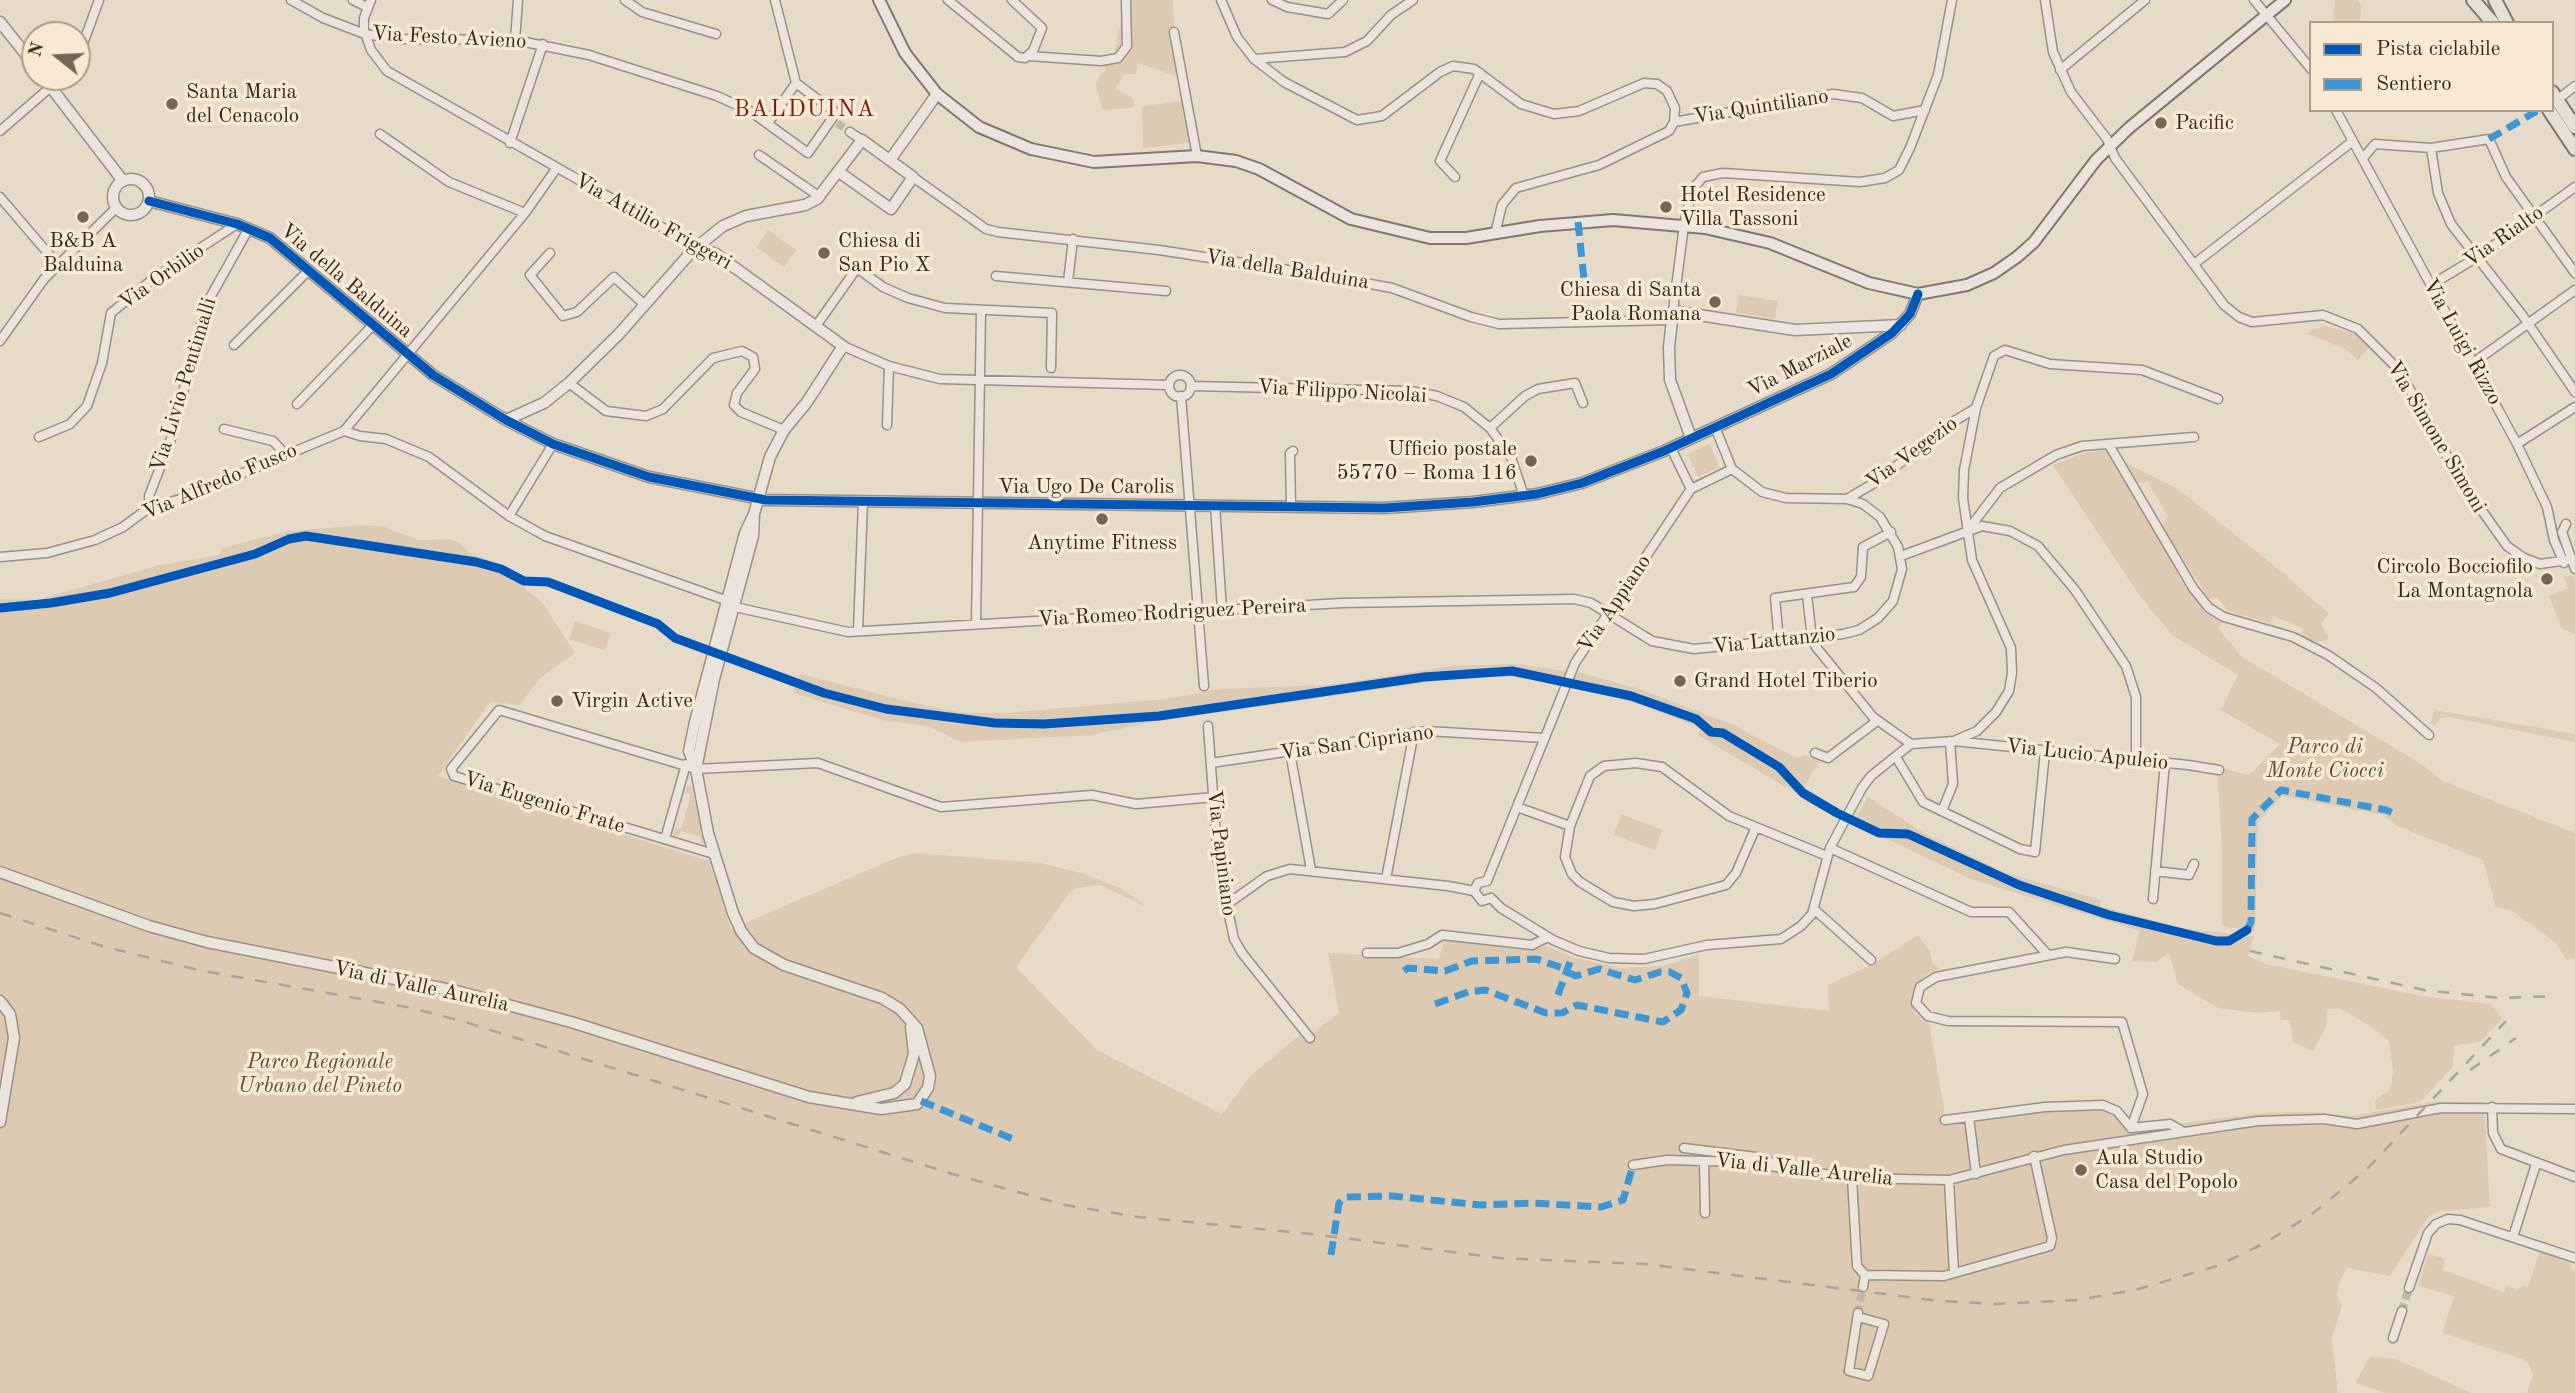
<!DOCTYPE html>
<html>
<head>
<meta charset="utf-8">
<style>
  body { margin:0 }
  #map { position:relative; width:2575px; height:1393px; overflow:hidden; background:#e6dac8; font-family:"Old Standard TT",serif }
  canvas { display:block }
  .legend { position:absolute; left:2309px; top:21px; width:245px; height:91px; box-sizing:border-box; background:#f7e9d3; border:2px solid #a99d8b; margin:0; padding:9px 12px; list-style:none; font-size:21px; color:#342a1e }
  .legend li { display:flex; align-items:center; gap:14px; height:35px }
  .legend b { width:35px; border:2px solid #a99d8b }
  .north { position:absolute; left:21px; top:21px; width:70px; height:70px; box-sizing:border-box; background:#f7e9d3; border:2px solid #a99d8b; border-radius:50%; rotate:288deg; font-size:19px; font-weight:700; line-height:28px; text-align:center; color:#342a1e }
  .north::after { content:''; display:block; margin:auto; width:24px; height:32px; background:#72685a; clip-path:polygon(50% 0,100% 100%,50% 72%,0 100%) }
</style>
</head>
<body>
<div id="map">
<canvas width="2575" height="1393"></canvas>
<ul class="legend">
<li><b style="height:9px;background:#0057b8"></b>Pista ciclabile</li>
<li><b style="height:9px;background:#3d96d5"></b>Sentiero</li>
</ul>
<div class="north">N</div>
</div>
<script>
const ctx = document.querySelector('canvas').getContext('2d');
ctx.lineJoin = 'round';
function paint(path, color) {
  ctx.fillStyle = color;
  ctx.fill(path, 'evenodd');
}
function toPath(rows) {
  const path = new Path2D();
  for (const r of rows) {
    if (r.length === 3) {
      path.moveTo(r[0] + r[2], r[1]);
      path.arc(r[0], r[1], r[2], 0, 2 * Math.PI);
      continue;
    }
    path.moveTo(r[0], r[1]);
    for (let i = 2; i < r.length; i += 2) path.lineTo(r[i], r[i + 1]);
  }
  return path;
}
function strokePath(path, color, width, dash) {
  ctx.strokeStyle = color;
  ctx.lineWidth = width;
  ctx.lineCap = dash ? 'butt' : 'round';
  ctx.setLineDash(dash || []);
  ctx.stroke(path);
}
function label(font, color, halo, rows, align = 'center') {
  ctx.font = font + ' "Old Standard TT",serif';
  ctx.lineWidth = 7;
  ctx.setLineDash([]);
  ctx.textBaseline = 'middle';
  ctx.strokeStyle = halo;
  ctx.fillStyle = color;
  for (const [text, x, y, turn = 0] of rows) {
    ctx.save();
    ctx.translate(x, y);
    ctx.rotate((+turn || 0) * Math.PI / 180);
    ctx.textAlign = isNaN(turn) ? turn : align;
    if (halo) ctx.strokeText(text, 0, 0);
    ctx.fillText(text, 0, 0);
    ctx.restore();
  }
}
paint(toPath([
  [1132,0,1173,0,1176,76,1138,63,1136,74,1124,74,1115,89,1134,98,1134,104,1131,108,1106,110,1102,109,1096,85,1101,73,1105,72,1105,62,1114,56,1122,16,1132,12],
  [2335,0,2358,0,2361,5,2360,23,2333,23],
  [1182,101,1189,143,1143,148,1142,106],
  [768,230,796,250,784,267,756,247],
  [1739,295,1778,301,1775,319,1736,312],
  [2327,326,2358,335,2371,346,2358,360,2346,349,2307,334,2312,329],
  [1710,444,1720,467,1698,477,1688,454],
  [2106,450,2178,570,2178,576,2205,613,2222,623,2218,628,2242,657,2418,762,2443,781,2575,833,2575,958,2566,960,2556,943,2512,911,2496,907,2483,860,2397,826,2384,815,2282,796,2258,822,2255,931,2222,926,2222,847,2217,767,2249,775,2280,744,2221,710,2238,675,2172,635,2139,595,2053,465,2084,453],
  [2126,463,2178,489,2282,572,2329,614,2321,624,2329,639,2317,642,2301,635,2303,628,2273,616,2270,623,2228,611,2217,597,2209,599,2161,525,2168,517,2148,482,2136,483,2125,467],
  [365,525,384,527,419,540,449,539,458,542,470,553,492,561,489,570,512,576,544,605,575,653,539,679,520,705,490,702,438,776,709,861,731,929,896,858,914,853,1041,863,1081,873,1120,888,1147,907,1100,885,1076,888,1069,893,1016,967,1097,1050,1222,1114,1251,1075,1300,1035,1304,1040,1339,1013,1328,953,1439,959,1445,938,1538,949,1546,946,1571,957,1620,968,1662,966,1699,955,1699,996,1829,1011,1828,985,1871,965,1918,935,1930,952,1932,963,1939,969,1928,973,1917,983,1912,1004,1916,1013,1929,1022,1947,1126,1997,1116,2102,1108,2121,1119,2185,1123,2262,1113,2308,1112,2351,1116,2433,1102,2484,1102,2490,1207,2442,1211,2429,1216,2390,1276,2347,1268,2339,1283,2337,1296,2342,1306,2332,1338,2338,1393,0,1393,0,599,36,600,160,565,219,555,222,548,289,531],
  [2573,575,2575,580,2575,634,2562,629,2549,596,2568,588,2564,577],
  [575,621,611,633,605,650,569,639],
  [1514,664,1582,673,1639,689,1731,724,1796,758,1806,755,1819,762,1799,795,1698,735,1701,728,1633,702,1545,680,1493,676,1436,681,1147,723,1092,735,961,742,931,727,882,720,793,693,800,674,926,706,965,713,1005,713,1165,699,1221,689,1329,685,1451,666],
  [2435,710,2575,734,2575,742,2449,717,2440,718,2435,726,2430,723],
  [687,786,691,786,705,841,702,845,701,837,681,831,678,837,673,836,675,828,681,829,690,799,690,794,685,792],
  [1868,797,1924,833,2006,873,2101,900,2100,906,2185,929,2254,936,2248,956,2265,964,2428,997,2492,1004,2502,1019,2480,1042,2454,1046,2453,1067,2420,1102,2376,1110,2375,1101,2391,1088,2393,1071,2389,1041,2369,1025,2339,1008,2327,1009,2326,1027,2313,1051,2293,1042,2290,1020,2281,1020,2280,1011,2258,1013,2218,1008,2178,984,2169,953,2157,962,2132,961,2140,931,1971,879,1853,823],
  [1621,814,1662,830,1655,850,1614,835],
  [2540,1251,2571,1263,2570,1269,2575,1271,2575,1393,2527,1393,2533,1374,2526,1360,2442,1333,2454,1296,2418,1286,2428,1254,2445,1259,2443,1270,2504,1292,2506,1286,2519,1290,2521,1285,2528,1287],
  [2370,1357,2396,1359,2471,1393,2386,1393,2355,1383]
]), '#dccbb2');
strokePath(toPath([
  [837,123,850,132],
  [2402,1311,2409,1288],
  [1858,1313,1863,1287]
]), '#c2b7a6', 8, [8, 4]);
const minor = toPath([
  [291,0,323,18,365,34,400,39,515,40,589,55,717,96,750,111,808,153,836,113,796,83],
  [353,0,363,5],
  [371,0,364,18,364,30,371,50,387,71,697,247],
  [625,0,642,12,716,34],
  [775,0,796,83],
  [948,0,1018,57,1025,58,1033,51,1042,28,1012,0],
  [1221,0,1237,37,1254,59,1284,82,1357,120,1382,116,1440,72,1453,66,1474,69,1521,104,1554,114,1579,111,1644,83,1657,84,1667,91,1675,108,1674,122,1669,131,1599,165,1516,188,1502,205,1495,234],
  [1272,0,1287,7,1328,14,1343,0],
  [2045,0,2053,52,2071,92,2107,139,2115,158,2224,305,2239,317,2252,322,2323,315,2358,329,2399,370,2461,481,2507,546,2524,558,2540,564,2575,559],
  [2254,0,2311,69],
  [1174,32,1197,156],
  [515,40,518,0],
  [1029,56,1101,61,1118,58,1127,46,1126,0],
  [1254,59,1345,52,1367,41,1391,15,1413,0],
  [77,60,99,0],
  [2060,70,2145,0],
  [2557,100,2575,86],
  [2336,110,2517,444,2547,507,2554,540,2564,563],
  [1674,122,1833,94,1862,98,1893,116,1925,110],
  [768,123,796,83],
  [0,131,62,77],
  [850,132,862,140],
  [380,134,449,182,525,213],
  [510,143,543,44],
  [2431,148,2438,193,2451,224,2523,316,2575,392],
  [759,155,820,197],
  [2363,158,2375,144,2431,148,2489,139,2506,177,2575,273],
  [913,177,986,229,998,232,1159,250,1333,277,1392,288,1471,317,1499,324,1672,320],
  [1455,177,1440,161,1480,73],
  [0,197,58,265],
  [550,253,530,275,563,316,577,312,614,277,645,305],
  [2194,264,2353,141],
  [996,276,1166,291],
  [1068,282,1073,239],
  [2431,285,2479,256,2575,187],
  [1673,311,1684,225,1692,190,1703,177,1723,173,1860,182,1885,178,1899,170,1910,148,1938,75,1952,0],
  [816,326,857,268,883,287,908,298,945,308,1052,313,1051,368],
  [0,341,44,279,116,208],
  [234,345,309,270],
  [843,346,889,366,940,379,1169,385],
  [2473,363,2575,290],
  [1180,386,11],
  [569,383,606,411,646,416,663,409,713,358,742,351,753,357,755,369,737,393,734,405,741,412,784,430],
  [1191,386,1410,391,1437,396,1464,407,1490,428,1511,457,1524,496],
  [1181,396,1204,686],
  [297,404,373,325],
  [887,425,889,366],
  [1490,428,1525,396,1538,389,1575,383,1583,403],
  [224,429,273,441,286,455],
  [344,431,525,213,556,169],
  [39,437,70,424,87,406,102,363,111,313,153,279,237,224],
  [2517,444,2575,407],
  [2109,445,2193,588,2209,608,2224,617,2293,637,2328,655,2376,688,2429,735],
  [1671,448,1691,489],
  [1691,489,1732,469],
  [1847,499,1876,482,1951,423,1976,408],
  [1215,505,1222,610],
  [1291,507,1290,453,1293,451],
  [150,508,149,496,170,442,206,305,249,228],
  [509,516,553,444],
  [2566,524,2562,532,2575,569],
  [1968,530,2000,488,2056,455,2082,446,2194,437],
  [1901,556,1982,526,2010,531,2038,546,2075,590,2126,666,2136,697,2136,759],
  [0,557,47,553,95,540,123,527,146,510,180,499,344,431,360,436,386,439,429,457,509,516,545,536,728,601],
  [1807,595,1812,639,1816,647,1873,717,1911,744],
  [735,607,848,632,1342,603,1574,599,1591,603,1652,641,1694,649,1843,634,1859,630,1878,618,1893,601,1902,569,1898,547,1880,517,1863,504,1847,499,1786,498,1762,492,1732,469,1715,427],
  [976,624,981,311],
  [1778,630,1775,598,1854,587,1861,577,1863,547,1891,532],
  [858,631,863,501],
  [1208,726,1218,862,1234,939,1242,953,1310,1038],
  [1954,741,1977,731,1996,712,2009,691,2012,673,2011,648,1972,560,1963,498,1964,470,1976,408,1994,356,2005,350,2050,364,2142,370,2218,399],
  [1911,744,1954,741,2188,765,2219,770],
  [1290,752,1311,870],
  [1815,753,1828,758,1877,721],
  [1896,757,1923,802,2020,849,2035,852,2045,752],
  [1211,763,1427,731,1544,738],
  [1517,807,1570,826],
  [1942,811,1953,784,1950,741],
  [1756,827,1736,873,1726,885,1655,904,1634,906,1613,902,1580,882,1572,874,1565,857,1570,826,1590,776,1604,766,1636,763,1662,767,1729,816,1827,856],
  [665,839,686,764],
  [1830,848,1971,912,2009,912,2048,955],
  [714,854,454,776,451,769,499,710,696,769,818,763,941,807,1092,795,1136,804,1214,797],
  [2155,871,2189,875,2194,864],
  [1386,879,1414,732],
  [1487,881,1575,663,1691,489],
  [1487,881,1478,883,1474,891,1482,901,1491,898],
  [1491,898,1501,908,1553,940,1579,951,1609,958,1644,959,1707,945,1781,939,1801,926,1812,914,1830,848,1862,788,1871,776,1911,744],
  [2153,899,2165,762],
  [1226,905,1267,876,1290,869,1448,886,1474,891],
  [1815,910,1871,960],
  [1367,953,1398,953,1428,944,1442,935,1532,945,1548,937],
  [2115,959,2066,952,1936,977,1920,987,1916,1003,1928,1016,1948,1021,2122,1022,2143,1094,2131,1128],
  [2492,1107,2493,1133,2501,1149,2575,1177],
  [1945,1120,1969,1117],
  [2131,1128,2170,1124,2182,1131],
  [1684,1148,1756,1157,1783,1167],
  [1704,1161,1705,1213],
  [1633,1165,1667,1160,1743,1162,1852,1178,1949,1180,2064,1150,2258,1121,2324,1119,2357,1124,2441,1108,2575,1109],
  [1976,1174,1969,1117,2045,1107,2103,1105,2117,1111,2131,1128],
  [1852,1178,1857,1266,1865,1275],
  [1949,1180,1954,1273],
  [2513,1237,2536,1164],
  [1865,1275,1944,1276,2050,1246,2052,1238,2034,1156],
  [1863,1287,1865,1275],
  [2409,1288,2428,1233,2436,1224,2448,1219,2460,1220,2575,1258],
  [1858,1317,1884,1324,1868,1376,1849,1371,1858,1313],
  [2393,1338,2402,1311]
]);
const tertiary = toPath([
  [0,22,35,66],
  [43,77,123,181],
  [890,160,937,94],
  [131,197,18],
  [149,201,237,224,270,238,433,375,506,420,553,444,649,477,766,500,1384,508,1473,502,1537,494,1582,483,1664,451,1831,374,1892,333,1910,314,1918,294],
  [506,420,544,403,569,383,619,334,693,250,723,226,746,216,805,205,817,199,862,140,913,177,891,209,839,172],
  [1691,438,1670,380,1669,347,1673,311,1795,330,1901,325],
  [696,769,689,751,695,722,745,533,754,514,770,457,784,430,807,402,843,346,716,254,697,247],
  [0,872,149,926,207,942,456,991,571,1022,809,1097,881,1109,917,1104,928,1088,930,1076,917,1028,900,1009,882,998,784,965,754,948,741,931,733,913,708,833,696,769,714,679,753,536,754,514],
  [0,1001,10,1014,14,1038,0,1122],
  [857,1102,894,1093,905,1084,914,1054,911,1027]
]);
const secondary = toPath([
  [879,0,905,53,937,94,979,127,1031,149,1094,162,1197,156,1236,161,1259,169,1351,219,1430,238,1466,238,1540,226,1613,220,1705,228,1770,243,1869,283,1918,294,1967,285,1994,273,2017,257,2034,242,2096,160,2129,128,2285,0]
]);
const primary = toPath([
  [2473,0,2493,23],
  [2495,0,2507,23],
  [2552,92,2575,127],
  [2549,110,2575,149]
]);
strokePath(minor, '#999185', 11);
strokePath(tertiary, '#999185', 13);
strokePath(secondary, '#80796e', 14);
strokePath(primary, '#80796e', 16);
strokePath(minor, '#eae4dc', 8);
strokePath(tertiary, '#eae4dc', 10);
strokePath(secondary, '#eae4dc', 10);
strokePath(primary, '#e7e0d5', 12);
strokePath(toPath([
  [0,913,102,946,198,970,412,1008,465,1022,956,1175,1065,1205,1138,1217,1311,1234,1500,1258,1645,1264,1940,1301,1996,1304,2077,1300,2135,1290,2217,1266,2263,1244,2312,1214,2367,1169,2506,1021],
  [2250,951,2424,990,2500,998,2557,996],
  [2470,1070,2516,1038]
]), '#aaa49d', 2.5, [12, 12]);
strokePath(toPath([
  [2489,139,2537,111],
  [1578,222,1584,279],
  [2247,930,2251,922,2252,819,2281,790,2386,810,2398,815],
  [1404,971,1408,968,1445,971,1472,961,1536,959,1566,969],
  [1558,995,1571,959],
  [1435,1004,1468,992,1485,990,1546,1013,1562,1013,1577,1005,1663,1022,1681,1010,1687,993,1681,978,1670,972,1660,972,1635,980,1599,969,1576,976,1565,971],
  [921,1101,1013,1139],
  [1331,1255,1339,1203,1345,1197,1392,1196,1480,1205,1533,1203,1601,1207,1623,1200,1633,1165]
]), '#3d96d5', 7, [14, 7]);
strokePath(toPath([
  [149,201,237,224,270,238,433,375,506,420,553,444,649,477,766,500,1384,508,1473,502,1537,494,1582,483,1664,451,1831,374,1892,333,1910,314,1918,294],
  [0,608,51,603,110,593,255,554,289,539,306,536,476,562,501,569,524,581,548,582,658,624,675,638,824,693,886,709,995,723,1044,724,1159,716,1424,677,1512,671,1631,696,1696,719,1711,732,1723,733,1779,767,1803,793,1837,813,1879,833,1908,834,2019,885,2109,915,2216,941,2229,941,2247,930]
]), '#0057b8', 9);
for (const [x, y, r, color] of [
  [172,104,7,"#72685a"],
  [2161,123,7,"#72685a"],
  [1666,207,7,"#72685a"],
  [83,217,7,"#72685a"],
  [824,253,7,"#72685a"],
  [1715,302,7,"#72685a"],
  [1531,461,7,"#72685a"],
  [1102,519,7,"#72685a"],
  [2547,579,7,"#72685a"],
  [1680,681,7,"#72685a"],
  [557,701,7,"#72685a"],
  [2081,1170,7,"#72685a"]
]) {
  const dot = new Path2D();
  dot.arc(x, y, r, 0, 2 * Math.PI);
  ctx.fillStyle = color;
  ctx.fill(dot);
  strokePath(dot, '#f7e9d3', 2.5);
}
label('21px', '#342a1e', '#f7e9d3', [
  ["Via Festo Avieno",449,38,3],
  ["Via Quintiliano",1761,107,-9],
  ["Via Attilio Friggeri",653,222,29],
  ["Via Rialto",2504,237,-35],
  ["Via della Balduina",1287,270,9],
  ["Via Orbilio",162,277,-35],
  ["Via della Balduina",346,281,40],
  ["Via Luigi Rizzo",2462,342,61],
  ["Via Marziale",1800,366,-27],
  ["Via Livio Pentimalli",184,385,-73],
  ["Via Filippo Nicolai",1342,392,3],
  ["Via Simone Simoni",2436,437,59],
  ["Via Vegezio",1912,453,-36],
  ["Via Alfredo Fusco",220,482,-23],
  ["Via Ugo De Carolis",1086,487],
  ["Via Appiano",1615,604,-56],
  ["Via Romeo Rodriguez Pereira",1172,613,-3],
  ["Via Lattanzio",1774,641,-6],
  ["Via San Cipriano",1357,743,-8],
  ["Via Lucio Apuleio",2087,755,6],
  ["Via Eugenio Frate",544,803,17],
  ["Via Papiniano",1221,853,83],
  ["Via di Valle Aurelia",421,987,12],
  ["Via di Valle Aurelia",1804,1170,6]
]);
label('21px', '#342a1e', '#f7e9d3', [
  ["Santa Maria",186,92],
  ["del Cenacolo",186,116],
  ["Pacific",2175,123],
  ["Hotel Residence",1680,195],
  ["Villa Tassoni",1680,219],
  ["B&B A",83,241,"center"],
  ["Balduina",83,265,"center"],
  ["Chiesa di",838,241],
  ["San Pio X",838,265],
  ["Chiesa di Santa",1701,290,"right"],
  ["Paola Romana",1701,314,"right"],
  ["Ufficio postale",1517,449,"right"],
  ["55770 – Roma 116",1517,473,"right"],
  ["Anytime Fitness",1102,543,"center"],
  ["Circolo Bocciofilo",2533,567,"right"],
  ["La Montagnola",2533,591,"right"],
  ["Grand Hotel Tiberio",1694,681],
  ["Virgin Active",571,701],
  ["Aula Studio",2095,1158],
  ["Casa del Popolo",2095,1182]
], 'left');
label('italic 21px', '#5c4f3e', '#f7e9d3', [
  ["Parco di",2325,747],
  ["Monte Ciocci",2325,771],
  ["Parco Regionale",320,1062],
  ["Urbano del Pineto",320,1086]
]);
ctx.letterSpacing = '2px';
label('23px', '#7a1f14', '#f7e9d3', [
  ["BALDUINA",805,110]
]);
ctx.letterSpacing = '0px';
</script>
</body>
</html>
